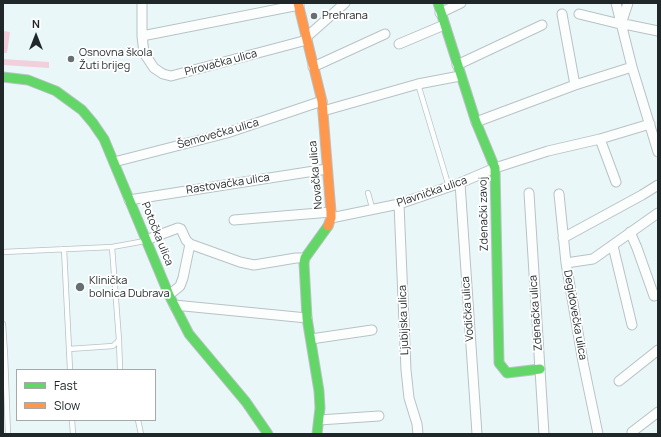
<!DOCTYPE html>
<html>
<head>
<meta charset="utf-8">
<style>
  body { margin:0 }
  #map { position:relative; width:661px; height:437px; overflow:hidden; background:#eaf7f9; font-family:Manrope,sans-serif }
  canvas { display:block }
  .frame { position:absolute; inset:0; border:4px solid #1f2729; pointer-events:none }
  .legend { position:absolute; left:16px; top:369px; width:140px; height:52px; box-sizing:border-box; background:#fff; border:1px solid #a5a9a9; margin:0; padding:5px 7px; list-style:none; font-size:12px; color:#1f2729 }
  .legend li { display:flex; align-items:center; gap:8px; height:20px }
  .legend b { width:20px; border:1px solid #a5a9a9 }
  .north { position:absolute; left:16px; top:16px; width:40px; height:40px; -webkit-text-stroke:3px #fff; paint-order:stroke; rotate:0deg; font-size:11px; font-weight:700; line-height:16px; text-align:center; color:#1f2729 }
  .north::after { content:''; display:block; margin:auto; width:14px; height:18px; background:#1f2729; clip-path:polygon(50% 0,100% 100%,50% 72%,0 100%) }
</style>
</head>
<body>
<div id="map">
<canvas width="661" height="437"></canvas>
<div class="frame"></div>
<ul class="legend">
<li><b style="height:5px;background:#63d668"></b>Fast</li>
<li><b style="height:5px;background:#ff974d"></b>Slow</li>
</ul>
<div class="north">N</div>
</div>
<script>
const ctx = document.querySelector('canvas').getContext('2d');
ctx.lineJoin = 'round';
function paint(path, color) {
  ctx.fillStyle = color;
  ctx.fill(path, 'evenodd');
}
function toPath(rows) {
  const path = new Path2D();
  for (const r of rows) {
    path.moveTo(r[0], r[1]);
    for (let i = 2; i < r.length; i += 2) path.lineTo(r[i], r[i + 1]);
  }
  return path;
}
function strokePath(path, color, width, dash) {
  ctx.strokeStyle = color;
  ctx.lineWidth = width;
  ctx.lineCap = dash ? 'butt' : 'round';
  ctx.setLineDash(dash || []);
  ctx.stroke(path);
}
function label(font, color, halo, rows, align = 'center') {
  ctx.font = font + ' Manrope,sans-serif';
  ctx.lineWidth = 3.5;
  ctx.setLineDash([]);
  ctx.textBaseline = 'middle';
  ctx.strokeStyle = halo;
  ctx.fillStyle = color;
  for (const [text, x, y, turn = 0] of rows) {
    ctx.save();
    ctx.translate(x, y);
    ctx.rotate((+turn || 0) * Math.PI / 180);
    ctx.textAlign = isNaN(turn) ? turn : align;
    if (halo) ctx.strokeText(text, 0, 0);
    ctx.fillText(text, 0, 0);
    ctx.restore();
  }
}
paint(toPath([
  [3,31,10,32,7,53,3,53],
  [3,59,49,62,49,68,3,65]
]), '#f1cfdb');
const lane = toPath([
  [88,53,144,53],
  [418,84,449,187],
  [368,193,373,211],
  [64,249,69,349,113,346,119,340,112,247],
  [3,252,112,247,145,241],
  [3,324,5,354,3,354],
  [119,340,120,370],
  [69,349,70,370],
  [5,354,8,434],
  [72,420,73,434],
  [138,420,141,434]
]);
const street = toPath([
  [142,3,142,36,144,53,154,68,163,74,171,76,307,40],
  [616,3,632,67,658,152],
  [440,13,461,3],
  [562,14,575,85],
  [579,14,616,23,629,25,658,31],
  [621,24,628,3],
  [306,35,310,34,345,3],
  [142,36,299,5],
  [399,44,444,25],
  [457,65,542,25],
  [313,67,385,34],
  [323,111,418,84,460,76],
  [476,122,575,85,632,67],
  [600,139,616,182],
  [114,162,227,133,322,101],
  [460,183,477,434],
  [529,193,544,434],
  [559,194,566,263,583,362,598,434],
  [129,200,327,169],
  [399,204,406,370,409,398,417,424,418,434],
  [331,218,399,204,460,183,495,168,548,151,600,139,650,124],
  [234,220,331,212],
  [630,232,637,248,654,296],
  [563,238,642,195,658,185],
  [146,240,178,228,181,229,186,240,190,244,240,262,254,265,296,258,305,258],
  [613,246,632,325],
  [566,263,593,259,658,213],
  [169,295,180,286,183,278,190,244],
  [174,305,307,318],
  [311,339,372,330],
  [619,381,658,350],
  [319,420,379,416],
  [632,432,658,412]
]);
const fast = toPath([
  [438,3,476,122,495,168,499,363,507,373,540,369],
  [3,77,28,80,56,91,82,110,93,123,104,139,169,295,189,334,246,402,268,434],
  [317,434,320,408,319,391,307,318,304,263,305,258,328,226]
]);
const slow = toPath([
  [298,3,322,101,331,212,331,218,328,226]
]);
strokePath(lane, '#b8c2c4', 6);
strokePath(street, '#b8c2c4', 11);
strokePath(fast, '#b8c2c4', 11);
strokePath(slow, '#b8c2c4', 11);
strokePath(lane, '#fcfefe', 4.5);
strokePath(street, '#fcfefe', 9);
strokePath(fast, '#63d668', 9);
strokePath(slow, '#ff974d', 9);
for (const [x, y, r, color] of [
  [314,16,4,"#667072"],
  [71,59,4,"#667072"],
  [80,287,5,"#667072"]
]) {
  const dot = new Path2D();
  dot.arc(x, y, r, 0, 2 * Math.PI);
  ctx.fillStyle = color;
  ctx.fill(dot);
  strokePath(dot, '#fff', 1.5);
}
label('11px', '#1f2729', '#fff', [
  ["Prehrana",322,16],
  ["Osnovna škola",79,53],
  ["Žuti brijeg",79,66],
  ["Klinička",89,281],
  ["bolnica Dubrava",89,294]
], 'left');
label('11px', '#1f2729', '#fff', [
  ["Pirovačka ulica",221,63,-15],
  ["Šemovečka ulica",218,134,-16],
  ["Novačka ulica",316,175,-95],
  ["Rastovačka ulica",228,184,-9],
  ["Plavnička ulica",432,192,-19],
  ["Zdenački zavoj",484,214,-91],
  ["Potočka ulica",157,234,68],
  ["Vodička ulica",468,309,-94],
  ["Zdenačka ulica",536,313,-94],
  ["Degidovečka ulica",575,315,80],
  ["Ljubijska ulica",404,320,-92]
]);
</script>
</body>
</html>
